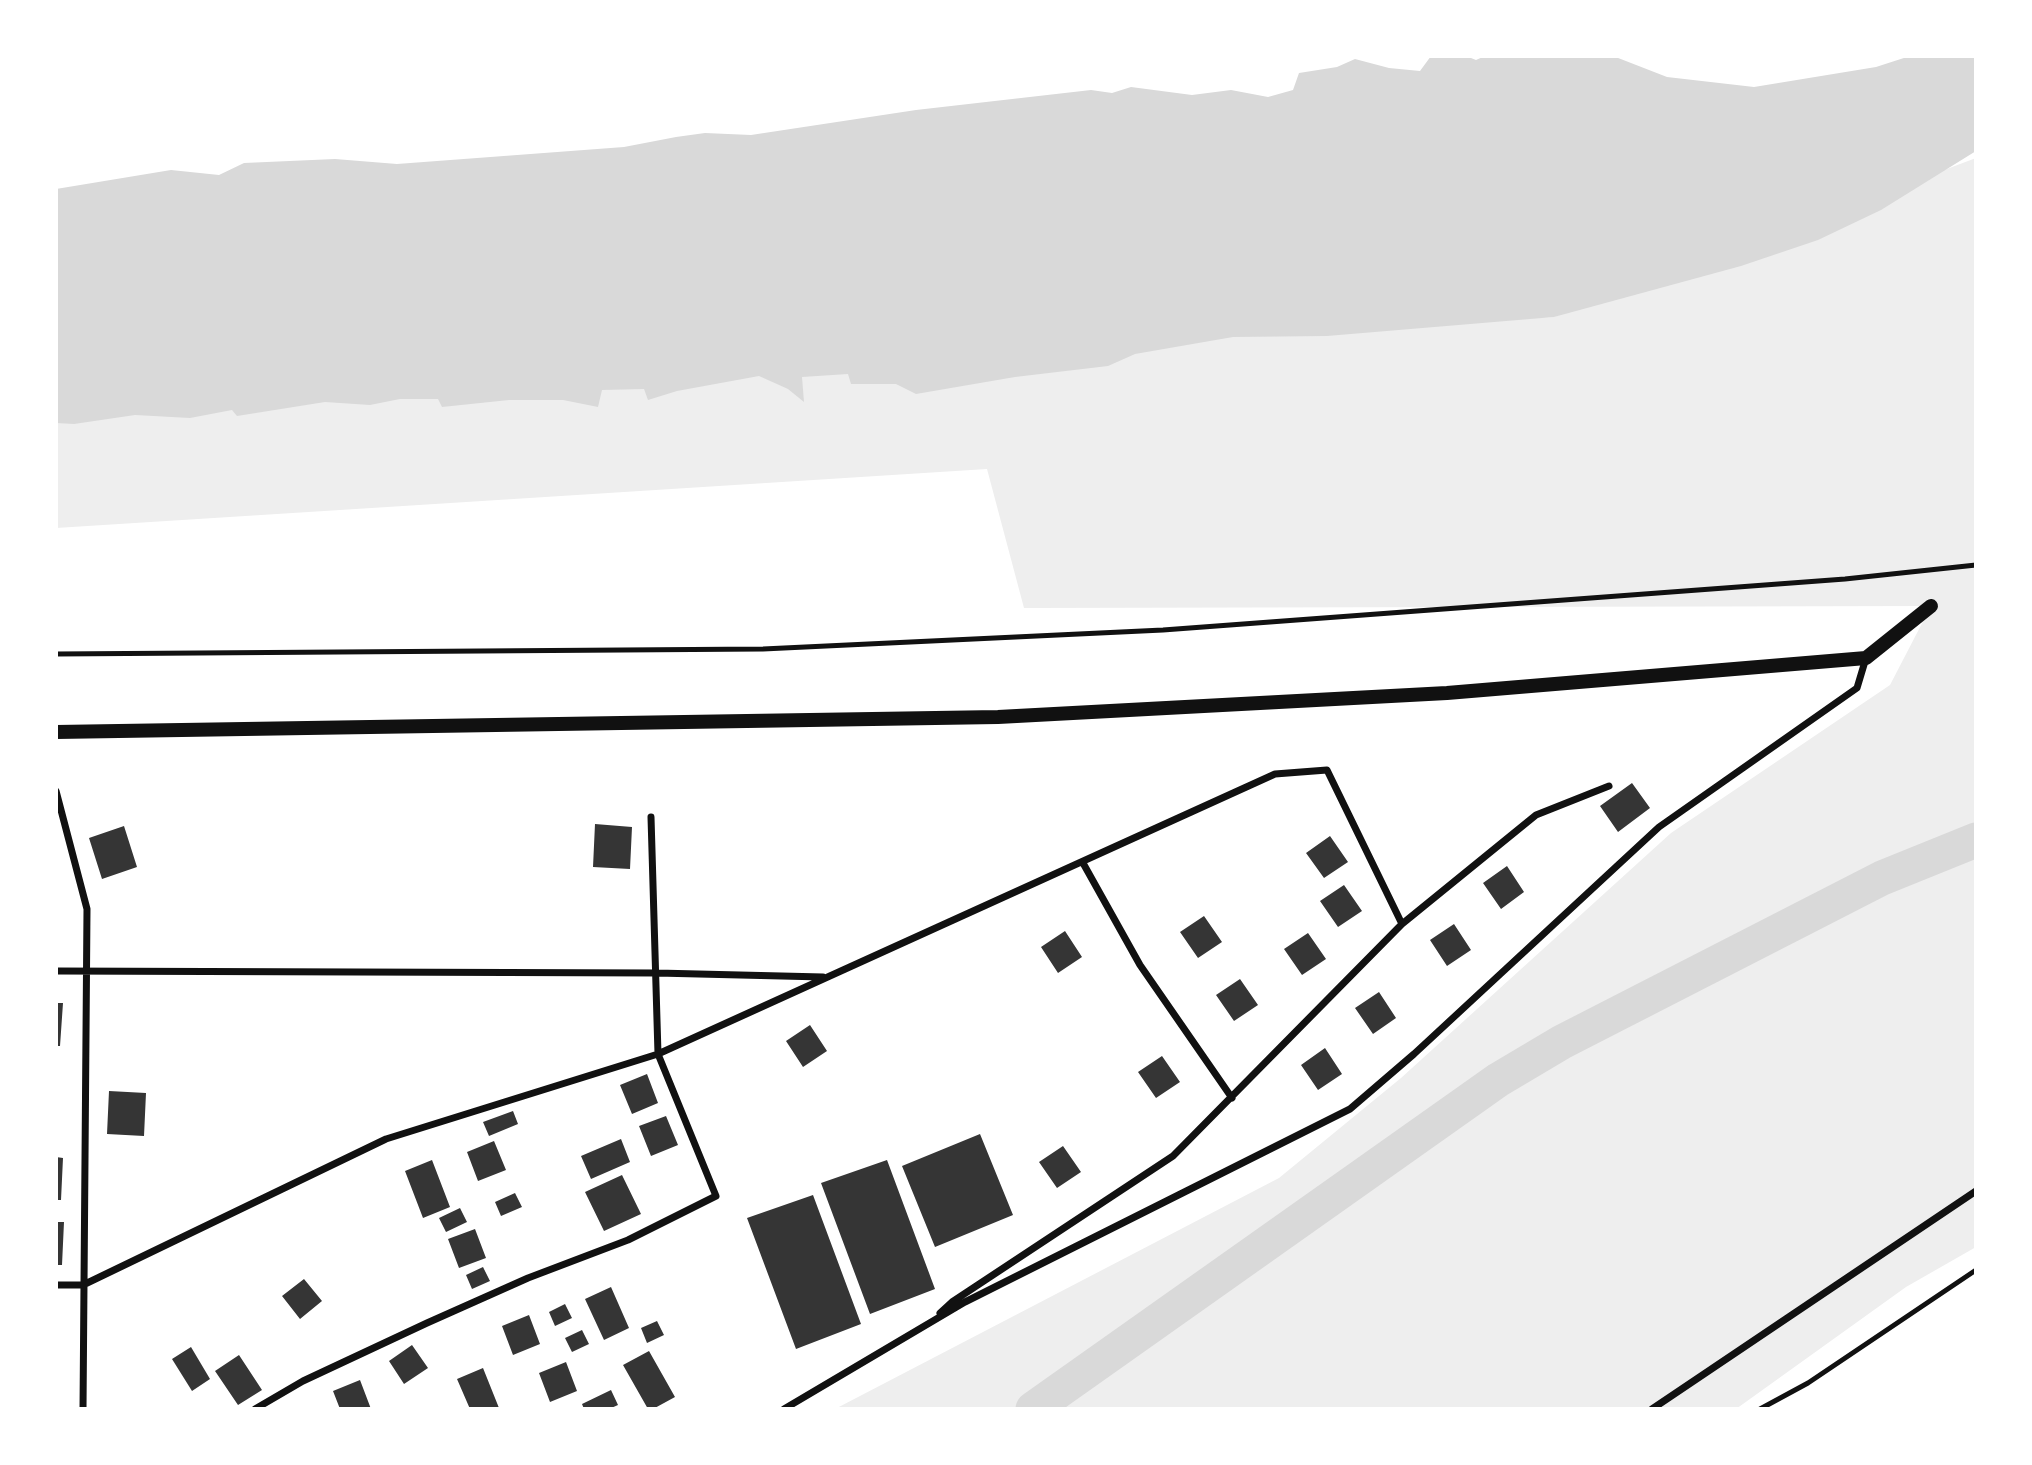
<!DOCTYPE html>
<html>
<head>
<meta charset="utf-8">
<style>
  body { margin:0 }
  #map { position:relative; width:2032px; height:1465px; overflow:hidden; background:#fff; font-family:Mulish,sans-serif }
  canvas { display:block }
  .frame { position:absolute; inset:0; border:58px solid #fff; pointer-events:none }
</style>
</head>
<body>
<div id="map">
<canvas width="2032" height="1465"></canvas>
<div class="frame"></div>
</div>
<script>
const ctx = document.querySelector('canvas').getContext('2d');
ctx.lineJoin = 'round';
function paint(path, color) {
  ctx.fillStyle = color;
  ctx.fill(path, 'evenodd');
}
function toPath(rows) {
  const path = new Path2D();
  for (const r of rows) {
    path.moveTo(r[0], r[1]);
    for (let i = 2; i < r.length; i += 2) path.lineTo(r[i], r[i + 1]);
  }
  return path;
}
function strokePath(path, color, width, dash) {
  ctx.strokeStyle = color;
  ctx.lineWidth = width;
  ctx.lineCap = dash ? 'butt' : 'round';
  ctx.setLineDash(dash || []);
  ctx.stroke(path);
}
paint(toPath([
  [1976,158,1976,1247,1906,1287,1736,1409,835,1409,1279,1178,1401,1078,1671,833,1890,685,1931,606,1024,608,987,469,56,528,56,395,1554,317]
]), '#eee');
paint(toPath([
  [1431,56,1466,56,1476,60,1485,56,1613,56,1667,77,1754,87,1876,67,1910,56,1976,56,1976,151,1881,210,1818,240,1741,266,1554,317,1327,336,1233,337,1135,354,1108,366,1015,377,916,394,896,384,851,384,848,374,802,377,804,402,788,389,759,376,677,391,648,400,644,389,602,390,598,407,563,400,509,400,442,407,438,399,400,399,370,405,325,402,237,416,232,410,190,418,135,415,74,424,56,423,56,189,171,170,219,175,244,163,335,159,397,164,624,147,676,137,705,133,751,135,916,110,1091,90,1112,93,1131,87,1192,95,1231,90,1268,97,1293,90,1299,73,1337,67,1355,59,1389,68,1420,71]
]), '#d9d9d9');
strokePath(toPath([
  [1033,1409,1498,1080,1562,1042,1882,878,1976,840]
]), '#d9d9d9', 35);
paint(toPath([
  [1632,783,1650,808,1618,832,1600,806],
  [595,824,632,827,630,869,593,867],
  [124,826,137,867,102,879,89,838],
  [1330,836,1348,862,1324,878,1306,853],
  [1507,866,1524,892,1501,909,1483,883],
  [1344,885,1362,911,1338,927,1320,901],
  [1204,916,1222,942,1198,958,1180,932],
  [1454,924,1471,950,1447,966,1430,940],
  [1065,931,1082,957,1058,973,1041,947],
  [1308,933,1326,959,1302,975,1284,949],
  [1240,979,1258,1005,1234,1021,1216,995],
  [1379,992,1396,1018,1373,1034,1355,1008],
  [56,1003,63,1003,60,1046,56,1046],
  [810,1025,827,1051,803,1067,786,1041],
  [1325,1048,1342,1074,1318,1090,1301,1065],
  [1162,1056,1180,1082,1156,1098,1138,1072],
  [647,1074,658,1103,632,1114,620,1085],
  [109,1091,146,1093,144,1136,107,1134],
  [513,1111,518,1124,489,1136,483,1122],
  [666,1116,678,1145,651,1156,639,1126],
  [980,1134,1013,1215,935,1247,902,1166],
  [621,1139,630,1162,591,1179,581,1156],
  [494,1141,506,1170,478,1181,467,1152],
  [1063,1146,1081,1172,1057,1188,1039,1162],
  [56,1157,63,1158,61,1200,56,1200],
  [432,1160,450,1207,423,1218,405,1171],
  [887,1160,935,1289,870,1314,821,1183],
  [622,1175,641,1214,604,1231,585,1192],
  [515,1193,522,1207,501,1216,495,1202],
  [813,1195,861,1324,796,1349,747,1218],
  [460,1208,467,1222,446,1232,439,1218],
  [56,1222,64,1222,62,1265,56,1265],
  [475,1229,486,1258,459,1268,448,1239],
  [483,1267,490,1281,472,1289,466,1275],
  [304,1279,322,1301,300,1319,282,1296],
  [611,1287,629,1328,604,1340,585,1299],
  [565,1304,572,1318,555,1326,549,1312],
  [529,1315,540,1344,513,1355,502,1326],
  [657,1321,664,1335,647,1343,641,1328],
  [582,1330,589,1344,572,1352,565,1338],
  [412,1345,428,1368,404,1384,389,1361],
  [191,1347,210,1379,192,1391,172,1359],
  [649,1351,675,1397,653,1409,648,1409,623,1365],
  [239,1355,262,1390,238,1405,215,1371],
  [566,1362,577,1391,550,1402,539,1373],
  [483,1368,499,1408,497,1409,470,1409,457,1379],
  [360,1380,371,1409,340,1409,333,1391],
  [611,1390,618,1405,609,1409,584,1409,582,1404]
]), '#353535');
strokePath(toPath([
  [56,654,763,649,1163,630,1845,579,1976,565],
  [1760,1409,1808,1383,1976,1270]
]), '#111', 5);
strokePath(toPath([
  [56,791,87,909,83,1409],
  [1083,863,1140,965,1232,1098],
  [56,971,657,973,823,977],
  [56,1285,83,1285,386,1139,658,1054,1275,774,1327,770,1402,924],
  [940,1313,952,1302,1173,1156,1402,924,1536,815,1609,786],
  [255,1409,303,1381,427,1323,528,1278,628,1240,716,1196,658,1054,651,817],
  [784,1409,965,1302,1350,1109,1414,1054,1659,827,1857,688,1866,658],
  [1652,1409,1976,1191]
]), '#111', 7);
strokePath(toPath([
  [56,732,998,717,1447,693,1866,658,1931,606]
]), '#111', 14);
</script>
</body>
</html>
